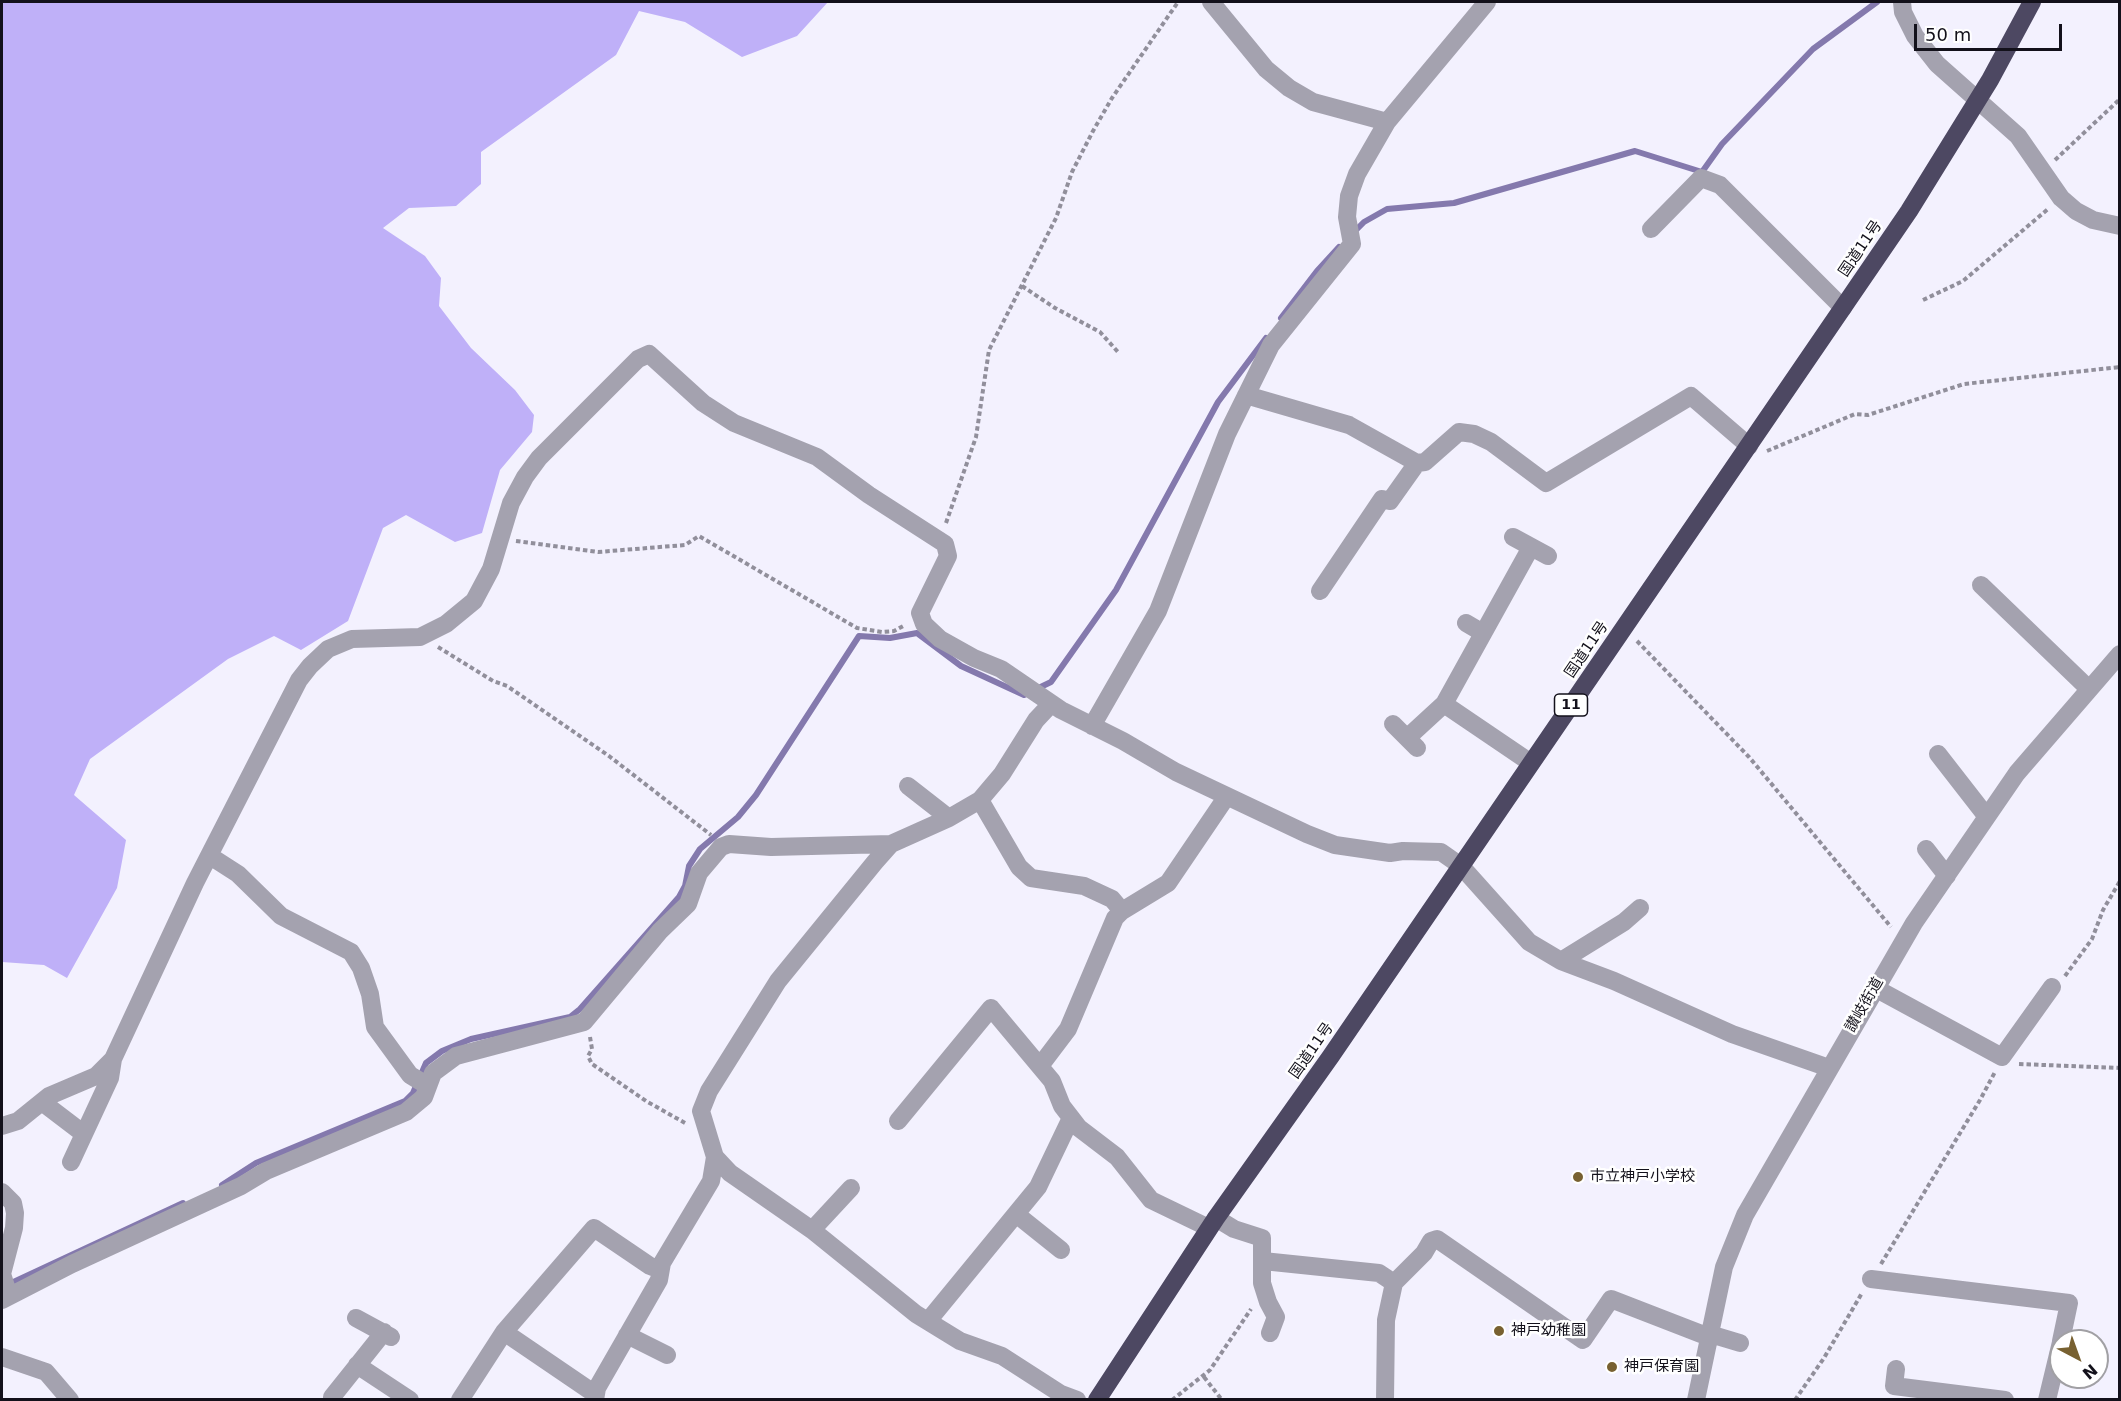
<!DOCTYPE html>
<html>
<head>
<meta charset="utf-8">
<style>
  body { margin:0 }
  #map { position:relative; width:2121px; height:1401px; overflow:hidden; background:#f3f1fe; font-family:"DejaVu Sans",sans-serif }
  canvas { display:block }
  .frame { position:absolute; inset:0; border:3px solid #13111b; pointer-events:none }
  .north { position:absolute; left:2049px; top:1329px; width:60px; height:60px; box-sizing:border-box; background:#fff; border:2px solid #a1a0a4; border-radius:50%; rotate:139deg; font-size:16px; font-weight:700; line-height:24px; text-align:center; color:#13111b }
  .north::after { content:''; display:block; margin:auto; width:21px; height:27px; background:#786131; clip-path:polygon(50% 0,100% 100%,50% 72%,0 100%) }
  .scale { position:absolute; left:1914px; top:24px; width:148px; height:27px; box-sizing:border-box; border:3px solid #13111b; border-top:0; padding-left:8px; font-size:18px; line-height:21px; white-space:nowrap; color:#13111b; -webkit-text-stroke:4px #fff; paint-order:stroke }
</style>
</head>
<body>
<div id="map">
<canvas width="2121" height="1401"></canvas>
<div class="frame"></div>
<div class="north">N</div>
<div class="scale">50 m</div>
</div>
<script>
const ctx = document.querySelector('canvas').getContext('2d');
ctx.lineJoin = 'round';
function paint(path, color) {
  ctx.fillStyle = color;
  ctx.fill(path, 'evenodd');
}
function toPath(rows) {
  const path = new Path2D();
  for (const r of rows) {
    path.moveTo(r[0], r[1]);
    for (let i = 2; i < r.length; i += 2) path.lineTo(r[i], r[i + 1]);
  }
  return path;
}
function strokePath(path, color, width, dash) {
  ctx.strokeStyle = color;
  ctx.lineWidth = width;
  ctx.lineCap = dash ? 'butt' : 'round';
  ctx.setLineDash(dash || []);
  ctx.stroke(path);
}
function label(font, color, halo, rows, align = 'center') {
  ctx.font = font + ' "DejaVu Sans","Noto Sans JP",sans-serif';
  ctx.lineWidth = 5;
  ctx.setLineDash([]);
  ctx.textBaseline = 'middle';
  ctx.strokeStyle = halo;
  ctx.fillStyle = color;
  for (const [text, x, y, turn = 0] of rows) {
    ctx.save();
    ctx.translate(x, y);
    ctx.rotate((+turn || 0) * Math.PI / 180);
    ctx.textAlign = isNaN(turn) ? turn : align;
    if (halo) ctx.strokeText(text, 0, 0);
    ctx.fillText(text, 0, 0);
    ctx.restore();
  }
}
paint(toPath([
  [2,2,828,2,797,36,742,57,685,22,639,11,616,55,481,152,481,184,456,206,409,208,383,228,425,256,441,278,439,306,471,348,515,390,534,415,532,432,500,470,482,533,455,542,406,515,383,528,348,621,301,650,274,636,228,659,90,759,74,795,126,840,117,888,67,978,44,965,2,962]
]), '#bfb0f8');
strokePath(toPath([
  [1353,233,1364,222,1387,209,1454,203,1635,151,1702,172,1722,144,1813,49,1877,2],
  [1281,318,1317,271,1339,247],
  [222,1185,256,1163,405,1101,413,1093,426,1063,442,1051,471,1039,570,1017,580,1009,679,897,685,886,689,866,700,849,738,817,756,795,859,636,890,638,917,633,961,666,1024,695,1051,682,1116,590,1218,402,1266,338],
  [7,1285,183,1203]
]), '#8479ad', 6);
strokePath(toPath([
  [2055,160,2120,99],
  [1022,286,1055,308,1100,332,1118,352],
  [1923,300,1963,281,2048,209],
  [1767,451,1855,414,1868,415,1964,384,2120,367],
  [946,523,976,437,989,350,1056,218,1072,172,1093,131,1112,98,1178,2],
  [516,541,598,552,685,545,699,536,857,628,882,632,894,631,905,625],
  [1637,641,1749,757,1891,927],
  [438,647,493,681,507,686,609,756,711,835],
  [2065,976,2092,939,2103,910,2120,881],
  [590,1037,592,1049,588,1056,592,1064,646,1101,685,1123],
  [2019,1064,2120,1068],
  [1881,1264,1980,1100,1995,1072],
  [1204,1377,1222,1400],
  [1172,1400,1210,1370,1251,1309],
  [1795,1400,1824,1358,1862,1293]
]), '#918f9b', 4, [4.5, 3]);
strokePath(toPath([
  [1211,2,1266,69,1289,88,1313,102,1387,122],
  [1902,2,1903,12,1915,36,1937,64,2018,136,2061,198,2076,211,2093,220,2120,226],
  [1651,229,1701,178,1720,185,1843,308],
  [1246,395,1349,425,1417,463,1425,462,1459,432,1474,434,1491,442,1546,483,1691,396,1749,446],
  [1513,537,1548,556],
  [1981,585,2089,689],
  [1320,591,1382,499,1390,501,1417,463],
  [1466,623,1483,633],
  [1051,704,1036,720,1002,774,980,800,949,818,891,844,875,862,778,981,709,1091,701,1111,715,1157,730,1173,812,1230,916,1314,960,1341,1002,1356,1061,1394,1077,1400],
  [1444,704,1531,763],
  [1393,724,1417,748],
  [1092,726,1158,611,1227,434,1271,345,1352,244,1347,217,1349,196,1357,174,1387,122,1487,2],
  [1407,738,1444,704,1531,547],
  [1938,754,1987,817],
  [908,786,949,818],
  [980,800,1019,867,1031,878,1084,886,1112,899,1122,911],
  [1926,849,1947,876],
  [210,856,238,874,281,916,351,952,361,968,370,994,375,1027,410,1075,428,1086],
  [1561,961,1624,922,1640,908],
  [1875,988,2002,1057,2052,987],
  [1040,1066,1068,1029,1115,918,1122,911,1168,883,1227,796],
  [42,1102,84,1134],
  [898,1121,991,1008,1052,1081,1062,1106,1079,1128,1117,1157,1151,1200,1209,1228],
  [2,1126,18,1121,49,1096,96,1076,113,1059,195,883,299,680,310,666,328,649,352,639,420,637,446,624,474,601,491,569,511,503,525,477,539,458,638,359,649,354,703,403,734,423,817,457,869,495,945,544,948,556,920,613,924,624,940,639,974,658,1001,669,1061,710,1123,741,1176,772,1307,834,1335,845,1390,853,1403,851,1441,852,1461,866,1529,942,1561,961,1614,981,1732,1034,1829,1068],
  [71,1162,110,1078,113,1059],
  [2,1192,13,1203,15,1213,14,1228,2,1274,9,1296],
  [1016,1214,1061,1250],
  [1216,1218,1234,1229,1262,1238,1262,1283,1268,1302,1276,1317,1270,1333],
  [812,1230,851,1188],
  [1263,1261,1379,1273,1394,1283],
  [1871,1279,2069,1303,2061,1341],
  [2,1300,72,1264,241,1186,266,1171,406,1112,424,1097,433,1073,456,1056,584,1022,660,931,688,904,699,873,721,847,729,844,771,847,891,844],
  [356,1318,391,1337],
  [928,1321,1038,1187,1071,1118],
  [504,1332,595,1394],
  [1710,1334,1740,1343],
  [627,1335,667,1355],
  [2,1357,46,1372,70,1400],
  [357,1365,410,1400],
  [1896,1369,1894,1386,2005,1400],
  [332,1397,384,1332],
  [460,1400,504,1332,594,1228,650,1266,660,1270],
  [595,1400,597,1388,659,1280,662,1263,711,1181,715,1157],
  [1385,1400,1386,1320,1394,1283,1424,1253,1431,1241,1437,1239,1583,1340,1611,1299,1709,1337],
  [1696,1400,1724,1267,1745,1215,1914,923,2017,773,2120,654],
  [2047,1400,2061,1342]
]), '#a4a2af', 18);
strokePath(toPath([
  [1097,1400,1216,1218,1331,1056,1909,211,1990,80,2032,2]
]), '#4d4862', 18);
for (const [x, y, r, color] of [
  [1578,1177,6,"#786131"],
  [1499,1331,6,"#786131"],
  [1612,1367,6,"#786131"]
]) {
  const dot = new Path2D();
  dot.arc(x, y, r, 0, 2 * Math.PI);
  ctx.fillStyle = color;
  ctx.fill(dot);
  strokePath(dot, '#fff', 2);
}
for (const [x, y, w] of [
  [1571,705,33]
]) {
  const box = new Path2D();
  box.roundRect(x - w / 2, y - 11, w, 22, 4.5);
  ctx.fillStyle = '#fff';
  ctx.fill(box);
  strokePath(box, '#13111b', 1.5);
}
label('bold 14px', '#13111b', null, [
  ["11",1571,705]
]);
label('15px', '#13111b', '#fff', [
  ["国道11号",1861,249,-56],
  ["国道11号",1587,650,-56],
  ["讃岐街道",1865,1005,-60],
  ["国道11号",1312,1051,-55]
]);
label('15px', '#13111b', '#fff', [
  ["市立神戸小学校",1590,1177],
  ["神戸幼稚園",1511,1331],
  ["神戸保育園",1624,1367]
], 'left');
</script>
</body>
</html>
